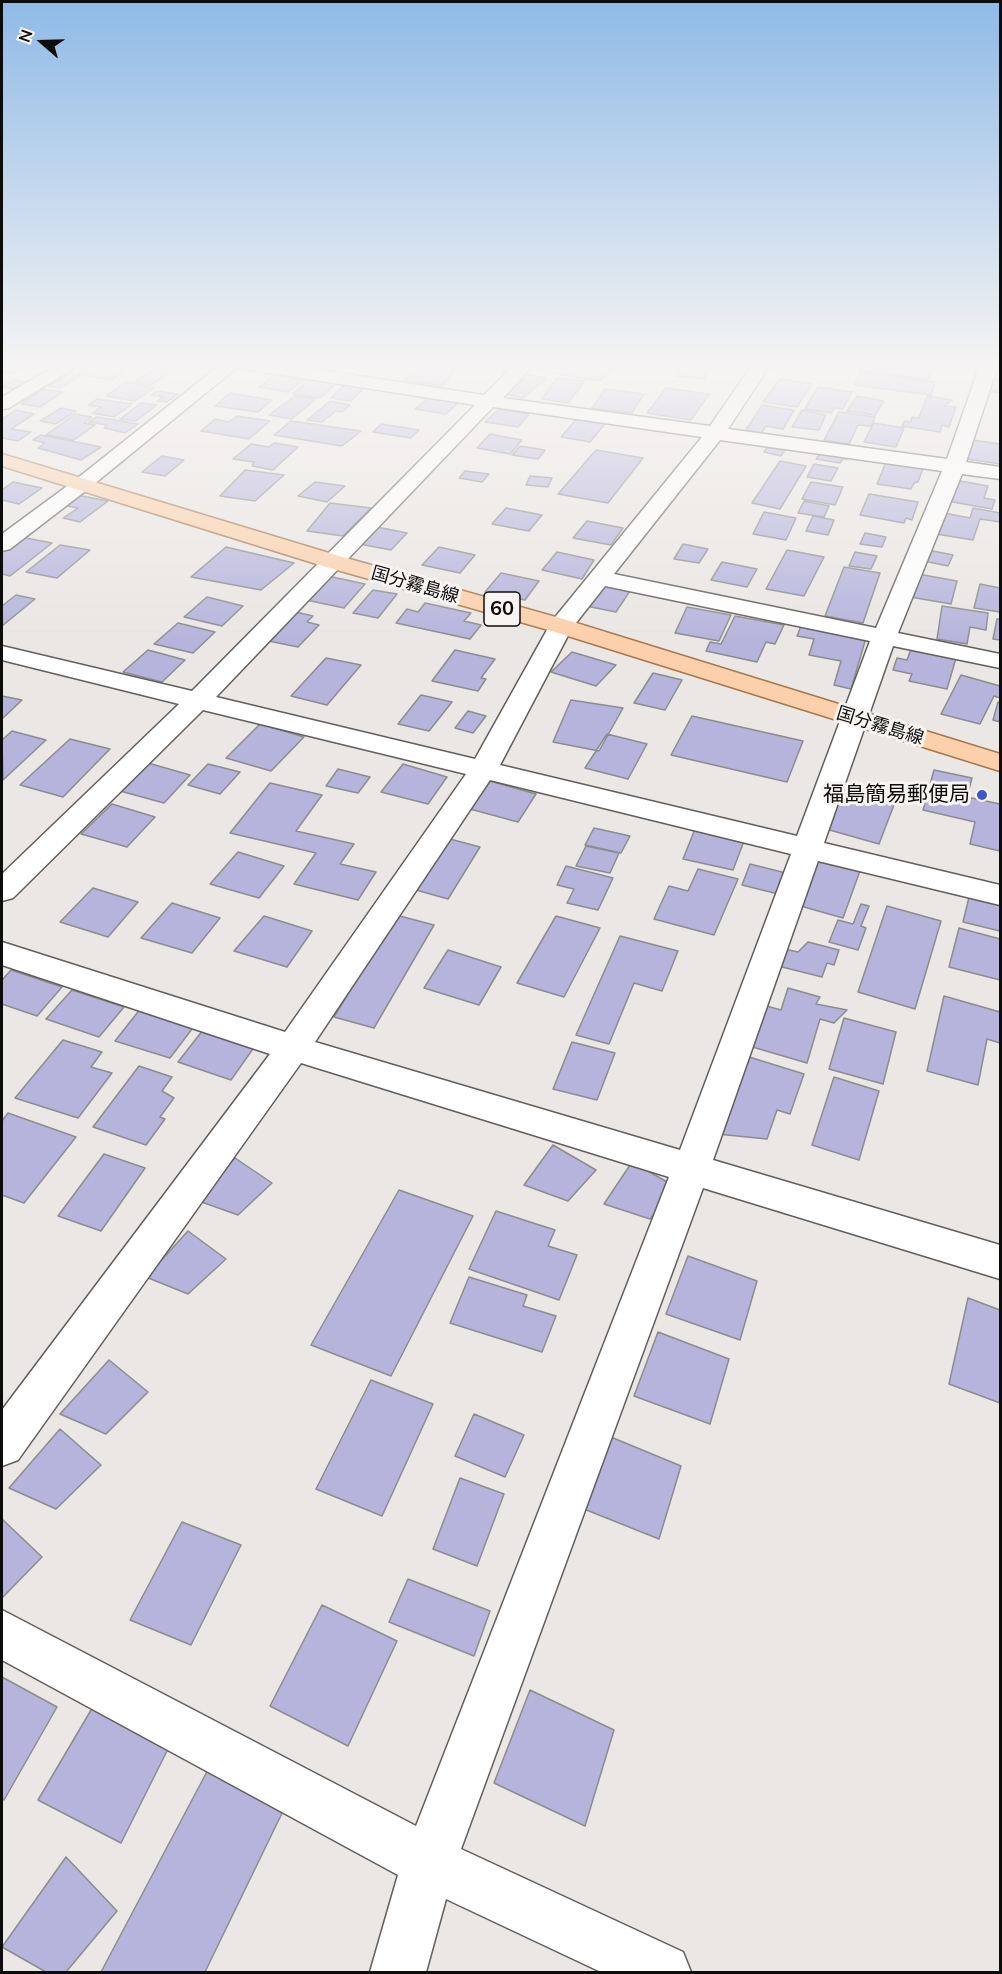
<!DOCTYPE html>
<html>
<head>
<meta charset="utf-8">
<style>
  body { margin:0 }
  #map { position:relative; width:1002px; height:1974px; overflow:hidden; background:#eae7e4; font-family:Mulish,sans-serif }
  canvas { display:block }
  .frame { position:absolute; inset:0; border:3px solid #0c0c0b; pointer-events:none }
  .north { position:absolute; left:12px; top:12px; width:60px; height:60px; -webkit-text-stroke:4px #f7f4f1; paint-order:stroke; rotate:290deg; font-size:16px; font-weight:700; line-height:24px; text-align:center; color:#0c0c0b }
  .north::after { content:''; display:block; margin:auto; width:21px; height:27px; background:#0c0c0b; clip-path:polygon(50% 0,100% 100%,50% 72%,0 100%) }
</style>
</head>
<body>
<div id="map">
<canvas width="1002" height="1974"></canvas>
<div class="frame"></div>
<div class="north">N</div>
</div>
<script>
const ctx = document.querySelector('canvas').getContext('2d');
ctx.lineJoin = 'round';
function paint(path, color) {
  ctx.fillStyle = color;
  ctx.fill(path, 'evenodd');
}
function toPath(rows) {
  const path = new Path2D();
  for (const r of rows) {
    path.moveTo(r[0], r[1]);
    for (let i = 2; i < r.length; i += 2) path.lineTo(r[i], r[i + 1]);
  }
  return path;
}
function strokePath(path, color, width, dash) {
  ctx.strokeStyle = color;
  ctx.lineWidth = width;
  ctx.lineCap = dash ? 'butt' : 'round';
  ctx.setLineDash(dash || []);
  ctx.stroke(path);
}
function label(font, color, halo, rows, align = 'center') {
  ctx.font = font + ' Mulish,"Noto Sans JP",sans-serif';
  ctx.lineWidth = 6;
  ctx.setLineDash([]);
  ctx.textBaseline = 'middle';
  ctx.strokeStyle = halo;
  ctx.fillStyle = color;
  for (const [text, x, y, turn = 0] of rows) {
    ctx.save();
    ctx.translate(x, y);
    ctx.rotate((+turn || 0) * Math.PI / 180);
    ctx.textAlign = isNaN(turn) ? turn : align;
    if (halo) ctx.strokeText(text, 0, 0);
    ctx.fillText(text, 0, 0);
    ctx.restore();
  }
}
const building = toPath([
  [2,365,26,365,12,374,2,372,2,365],
  [92,365,119,365,131,367,112,380,78,374,92,365],
  [420,365,432,365,456,369,442,386,404,380,420,365],
  [546,365,591,365,612,369,600,381,539,371,546,365],
  [680,365,708,368,705,379,676,376,680,365],
  [863,365,935,365,927,380,861,370,863,365],
  [153,370,169,373,150,385,135,382,153,370],
  [860,372,935,382,931,395,855,385,860,372],
  [70,373,81,375,60,388,49,386,70,373],
  [277,374,309,375,288,392,259,387,277,374],
  [530,375,547,378,523,398,505,394,530,375],
  [312,377,339,381,320,398,293,394,312,377],
  [557,378,585,381,568,403,542,399,557,378],
  [780,379,812,384,797,407,763,402,780,379],
  [987,379,1000,380,1000,393,986,391,987,379],
  [13,380,27,382,14,389,2,387,13,380],
  [126,382,154,388,135,401,106,396,126,382],
  [346,383,366,386,351,401,331,398,346,383],
  [818,387,852,392,843,409,834,408,831,413,805,409,818,387],
  [666,388,709,394,691,420,647,413,666,388],
  [44,389,63,392,40,407,21,404,44,389],
  [605,389,644,394,632,413,592,408,605,389],
  [157,391,178,394,167,402,157,401,163,397,151,395,157,391],
  [230,393,272,400,258,412,215,406,230,393],
  [295,396,316,399,292,419,269,415,295,396],
  [857,396,884,401,875,415,847,411,857,396],
  [927,396,952,400,944,406,956,407,949,427,942,425,940,432,902,426,905,421,911,422,912,417,919,418,927,396],
  [429,397,459,402,446,414,415,409,429,397],
  [97,399,132,404,114,417,92,413,101,407,88,405,97,399],
  [330,401,350,405,342,412,336,411,322,422,307,420,330,401],
  [141,403,157,405,136,421,120,419,141,403],
  [762,405,794,410,783,429,766,426,761,433,746,430,762,405],
  [61,408,76,411,56,424,40,421,61,408],
  [499,409,529,414,518,427,485,422,499,409],
  [16,410,34,414,11,429,31,432,18,441,2,438,2,419,16,410],
  [802,410,826,415,819,430,792,427,802,410],
  [839,412,875,417,871,426,858,425,849,444,824,440,839,412],
  [75,414,92,417,84,423,95,425,74,440,46,435,75,414],
  [237,416,270,421,249,439,201,431,215,419,229,422,237,416],
  [579,416,608,420,590,442,561,437,579,416],
  [97,417,138,424,125,433,104,428,107,425,89,422,97,417],
  [291,421,361,431,342,446,274,435,291,421],
  [874,423,904,428,896,447,864,442,874,423],
  [381,424,419,430,411,438,373,432,381,424],
  [490,434,522,440,510,454,477,448,490,434],
  [41,435,101,447,81,460,38,448,45,443,33,440,41,435],
  [973,440,1000,444,1000,464,967,459,973,440],
  [772,441,789,444,781,456,764,452,772,441],
  [274,443,298,447,273,470,252,466,254,462,233,459,251,444,269,447,274,443],
  [520,446,545,450,538,459,512,455,520,446],
  [824,448,851,453,847,459,843,459,840,463,816,459,824,448],
  [596,450,643,458,608,503,558,494,596,450],
  [162,456,184,460,165,476,142,472,162,456],
  [780,461,806,466,780,509,752,503,780,461],
  [886,462,923,468,918,482,914,483,911,489,877,484,886,462],
  [814,464,838,468,831,481,807,477,814,464],
  [245,470,284,475,255,501,220,496,245,470],
  [465,471,489,474,482,482,459,478,465,471],
  [530,476,552,478,548,487,526,485,530,476],
  [955,480,988,486,984,498,995,500,992,509,947,501,955,480],
  [13,482,42,488,19,504,2,500,2,490,13,482],
  [315,482,345,486,327,502,298,496,315,482],
  [811,482,843,487,835,505,802,499,811,482],
  [869,494,918,502,912,520,906,518,904,523,860,515,869,494],
  [77,495,108,501,80,522,63,518,78,508,62,505,77,495],
  [804,501,829,506,824,517,798,513,804,501],
  [330,503,371,508,343,536,307,531,330,503],
  [506,508,542,515,529,531,492,524,506,508],
  [973,508,1000,513,1000,522,980,519,973,540,936,534,944,513,970,518,973,508],
  [764,512,796,518,786,540,753,534,764,512],
  [813,516,834,520,828,535,806,531,813,516],
  [587,521,623,528,611,545,573,538,587,521],
  [372,526,407,533,391,550,354,543,372,526],
  [865,533,886,537,882,547,860,544,865,533],
  [16,536,52,543,10,576,2,574,2,547,16,536],
  [683,544,708,549,699,563,674,559,683,544],
  [60,545,90,550,57,578,26,572,60,545],
  [226,547,294,563,261,590,191,577,226,547],
  [439,547,475,555,460,573,422,565,439,547],
  [787,550,824,557,804,596,766,589,787,550],
  [928,550,953,555,948,566,924,561,928,550],
  [557,552,594,560,582,579,542,570,557,552],
  [855,552,877,556,871,569,849,566,855,552],
  [722,562,757,569,747,587,711,580,722,562],
  [844,567,880,573,863,623,825,616,844,567],
  [501,573,539,581,525,600,485,592,501,573],
  [918,574,957,581,951,604,910,597,918,574],
  [328,576,365,584,344,608,306,600,328,576],
  [980,584,1000,588,1000,612,974,608,980,584],
  [601,585,630,591,616,612,586,606,601,585],
  [373,590,397,594,378,618,353,613,373,590],
  [16,595,35,599,2,626,2,606,16,595],
  [207,597,243,606,222,626,184,617,207,597],
  [425,603,471,613,464,621,481,625,470,639,396,623,407,609,418,612,425,603],
  [942,606,988,613,986,630,970,627,967,644,937,639,942,606],
  [687,607,731,615,719,641,675,633,687,607],
  [287,610,313,616,307,622,319,625,298,647,259,639,287,610],
  [735,616,784,625,775,644,766,642,757,662,706,651,710,642,721,644,735,616],
  [997,619,1000,619,1000,640,993,639,997,619],
  [178,623,215,632,193,653,154,644,178,623],
  [801,626,866,638,851,689,834,685,841,661,809,655,814,639,797,636,801,626],
  [911,649,956,658,947,689,909,681,912,674,893,670,897,658,907,660,911,649],
  [148,650,185,660,162,682,123,672,148,650],
  [455,650,495,659,481,678,486,679,478,691,432,681,455,650],
  [572,652,616,665,596,686,551,672,572,652],
  [326,658,361,665,327,705,291,696,326,658],
  [653,673,682,680,665,710,634,703,653,673],
  [961,675,1000,686,1000,698,994,696,980,724,941,714,961,675],
  [421,695,452,702,429,731,398,724,421,695],
  [2,696,22,700,2,719,2,696],
  [571,700,623,708,599,751,553,742,571,700],
  [998,702,1000,703,1000,722,993,720,998,702],
  [468,711,486,716,473,733,455,728,468,711],
  [692,716,803,741,787,782,671,755,692,716],
  [260,724,304,737,271,771,226,758,260,724],
  [12,731,46,740,3,780,2,740,12,731],
  [607,734,647,744,628,779,585,768,607,734],
  [70,739,110,749,63,797,20,785,70,739],
  [148,763,190,775,164,803,120,791,148,763],
  [208,764,240,772,220,794,188,785,208,764],
  [403,764,447,777,428,804,381,792,403,764],
  [338,769,370,777,358,793,326,786,338,769],
  [934,770,972,778,967,797,1000,804,1000,801,1000,851,970,844,975,822,923,810,934,770],
  [490,781,536,794,518,822,470,809,490,781],
  [270,783,322,795,296,831,354,844,340,864,376,872,358,900,294,884,316,853,230,833,270,783],
  [847,783,897,797,879,844,826,829,847,783],
  [112,804,155,817,127,847,81,834,112,804],
  [697,824,746,836,733,870,683,859,697,824],
  [594,828,630,836,621,853,585,845,594,828],
  [450,839,480,847,448,899,416,890,450,839],
  [586,846,619,853,610,873,576,866,586,846],
  [238,852,284,866,259,898,210,884,238,852],
  [816,857,861,868,843,918,797,905,816,857],
  [750,864,790,874,782,895,742,885,750,864],
  [566,866,613,878,598,910,567,903,574,889,557,885,566,866],
  [698,869,738,879,714,935,654,919,669,886,688,891,698,869],
  [93,888,138,902,108,937,60,922,93,888],
  [971,889,1000,897,1000,931,963,922,971,889],
  [172,903,220,918,192,953,141,938,172,903],
  [861,904,869,906,861,926,866,928,858,950,829,942,838,920,853,924,861,904],
  [887,906,941,921,915,1009,858,992,887,906],
  [396,915,434,925,374,1028,334,1017,396,915],
  [264,916,312,931,287,967,234,951,264,916],
  [556,916,600,928,564,997,517,983,556,916],
  [959,928,1000,939,1000,980,949,967,959,928],
  [620,936,678,951,662,991,634,983,609,1044,576,1035,620,936],
  [808,942,839,950,834,965,827,963,822,977,774,965,780,948,798,952,808,942],
  [448,950,501,967,479,1005,424,988,448,950],
  [11,970,62,987,37,1016,2,1004,2,980,11,970],
  [788,988,820,997,816,1004,847,1010,834,1023,820,1019,807,1063,749,1046,763,1005,781,1010,788,988],
  [72,990,124,1007,99,1037,46,1019,72,990],
  [944,996,1000,1012,1000,1043,987,1039,978,1085,927,1071,944,996],
  [141,1008,195,1025,170,1058,115,1041,141,1008],
  [844,1018,896,1032,883,1084,829,1069,844,1018],
  [203,1030,255,1046,231,1080,178,1062,203,1030],
  [63,1040,102,1052,91,1067,112,1073,78,1118,15,1098,63,1040],
  [572,1042,615,1053,597,1100,553,1089,572,1042],
  [746,1056,804,1074,790,1114,777,1110,767,1139,717,1134,746,1056],
  [139,1066,172,1077,162,1091,174,1098,160,1117,165,1119,146,1145,93,1127,139,1066],
  [834,1077,879,1091,859,1160,812,1145,834,1077],
  [8,1113,76,1137,24,1203,2,1195,2,1121,8,1113],
  [553,1145,596,1170,568,1201,524,1185,553,1145],
  [104,1154,145,1168,101,1231,58,1216,104,1154],
  [235,1158,272,1183,238,1215,196,1200,235,1158],
  [632,1162,676,1187,650,1219,604,1204,632,1162],
  [399,1190,473,1216,391,1376,311,1345,399,1190],
  [496,1211,555,1230,548,1246,577,1255,559,1300,469,1269,496,1211],
  [188,1231,226,1259,188,1294,146,1277,188,1231],
  [688,1256,757,1281,740,1340,666,1314,688,1256],
  [469,1277,527,1295,523,1306,556,1316,542,1352,450,1323,469,1277],
  [968,1298,1000,1310,1000,1403,949,1384,968,1298],
  [658,1332,729,1359,710,1424,634,1396,658,1332],
  [109,1360,148,1392,106,1434,60,1414,109,1360],
  [371,1380,433,1404,382,1516,316,1489,371,1380],
  [474,1414,524,1435,505,1477,455,1456,474,1414],
  [60,1429,101,1465,56,1509,9,1488,60,1429],
  [606,1435,681,1466,659,1539,579,1507,606,1435],
  [460,1478,504,1494,477,1566,433,1549,460,1478],
  [2,1519,42,1557,2,1598,2,1519],
  [182,1522,241,1545,191,1645,130,1620,182,1522],
  [408,1579,490,1611,474,1656,389,1622,408,1579],
  [322,1605,397,1641,348,1746,270,1706,322,1605],
  [2,1677,57,1707,4,1800,2,1799,2,1677],
  [530,1690,614,1730,585,1826,494,1783,530,1690],
  [94,1705,170,1745,121,1843,38,1800,94,1705],
  [211,1764,286,1805,205,1972,101,1972,211,1764],
  [66,1857,117,1911,66,1972,46,1972,2,1947,66,1857]
]);
paint(building, '#b6b4dc');
strokePath(building, '#8c8c8f', 1.5);
const minor = toPath([
  [57,365,79,365,9,408,2,409,2,397,57,365],
  [220,365,240,365,88,489,10,549,2,551,2,534,74,481,220,365],
  [241,365,287,365,484,395,514,365,533,365,503,398,710,426,752,365,770,365,728,429,947,459,980,365,998,365,966,462,1000,467,1000,479,962,474,898,633,1000,654,1000,668,893,646,824,843,1000,885,1000,905,818,861,713,1160,1000,1245,1000,1279,703,1188,461,1849,683,1952,691,1972,601,1972,446,1899,426,1972,370,1972,398,1875,2,1660,2,1610,416,1826,669,1177,301,1063,18,1460,2,1466,2,1410,270,1054,2,965,2,942,285,1032,466,774,203,710,13,898,2,901,2,874,179,704,2,660,2,646,192,691,475,405,250,370,244,369,241,365],
  [493,407,702,437,552,621,475,759,216,697,493,407],
  [720,440,942,471,876,628,614,574,720,440],
  [605,586,870,641,797,836,500,765,572,628,605,586],
  [490,780,791,854,680,1150,315,1042,490,780]
]);
const major = toPath([
  [2,454,339,556,570,621,1000,754,1000,771,552,631,323,566,2,466,2,454]
]);
strokePath(minor, '#615e5c', 3);
strokePath(major, '#a7774d', 3);
paint(minor, '#fff');
paint(major, '#fcd0aa');
const sky = ctx.createLinearGradient(0, 0, 0, 642);
sky.addColorStop(0, '#8fbae7');
sky.addColorStop(0.57, '#f6f4f3');
sky.addColorStop(1, '#f6f4f300');
ctx.fillStyle = sky;
ctx.fillRect(0, 0, 1002, 642);
for (const [x, y, r, color] of [
  [982,795,6,"#3e56c9"]
]) {
  const dot = new Path2D();
  dot.arc(x, y, r, 0, 2 * Math.PI);
  ctx.fillStyle = color;
  ctx.fill(dot);
  strokePath(dot, '#f7f4f1', 2);
}
label('18px', '#0c0c0b', '#f7f4f1', [
  ["国分霧島線",415,585,16],
  ["国分霧島線",880,726,17]
]);
for (const [x, y, w] of [
  [502,609,36]
]) {
  const box = new Path2D();
  box.roundRect(x - w / 2, y - 17, w, 34, 4.5);
  ctx.fillStyle = '#f7f4f1';
  ctx.fill(box);
  strokePath(box, '#0c0c0b', 1.5);
}
label('bold 20px', '#0c0c0b', null, [
  ["60",502,609]
]);
label('21px', '#0c0c0b', '#f7f4f1', [
  ["福島簡易郵便局",970,795]
], 'right');
</script>
</body>
</html>
